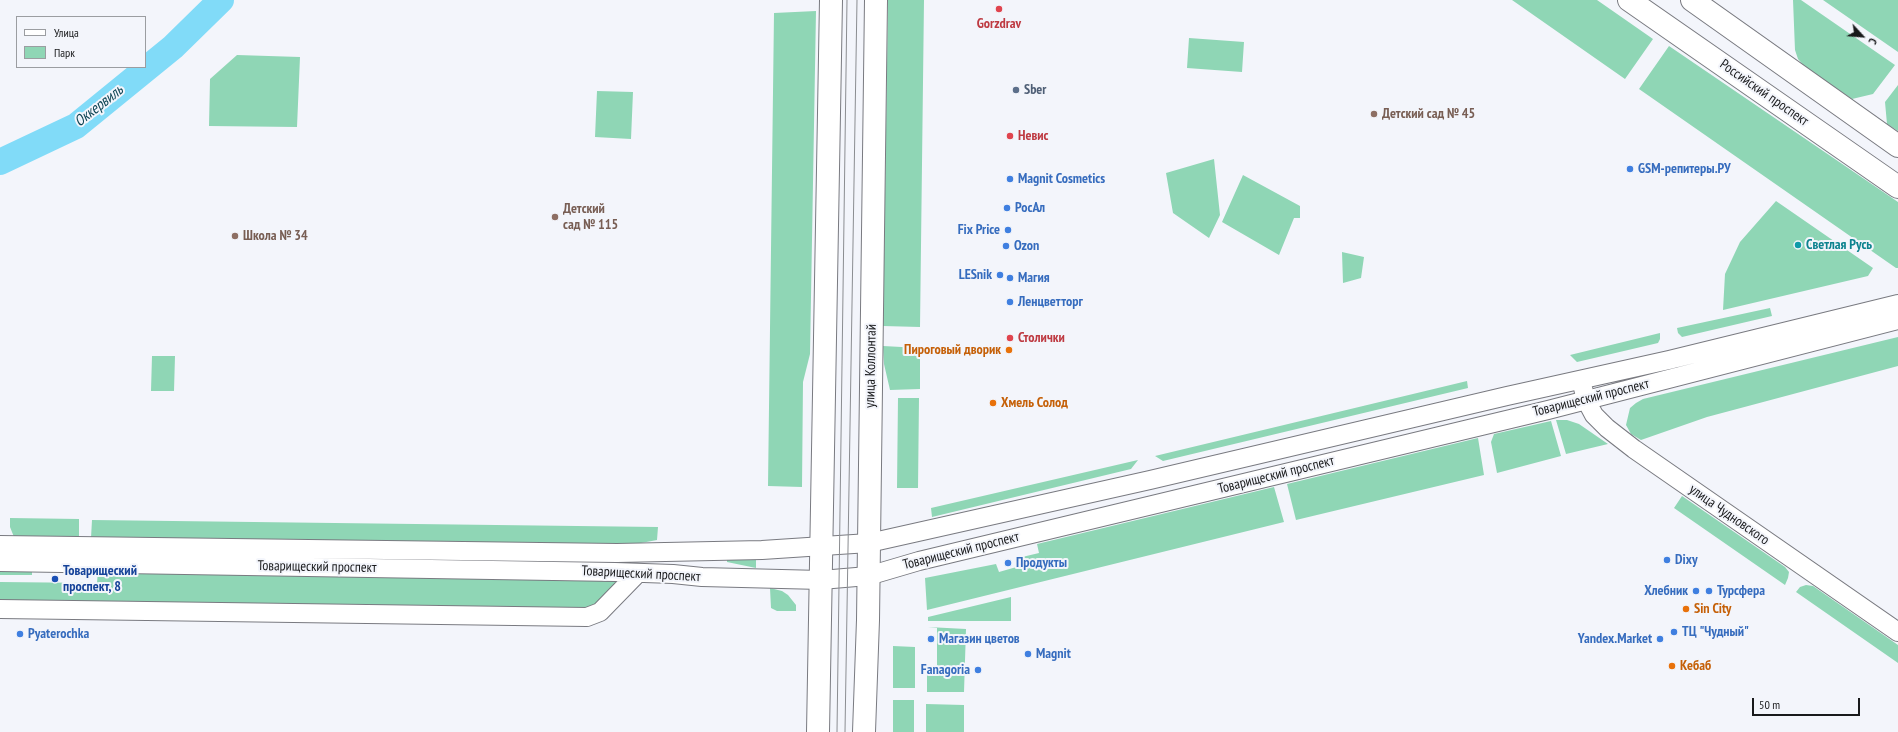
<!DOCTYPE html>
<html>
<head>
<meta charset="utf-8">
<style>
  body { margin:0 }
  #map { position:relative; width:1898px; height:732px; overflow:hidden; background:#f3f5fb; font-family:"PT Sans Narrow",sans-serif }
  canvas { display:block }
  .legend { position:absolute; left:16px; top:16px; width:130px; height:52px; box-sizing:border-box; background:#f3f5fb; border:1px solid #9b9da1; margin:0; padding:5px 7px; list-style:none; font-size:12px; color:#18191b }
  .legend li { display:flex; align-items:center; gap:8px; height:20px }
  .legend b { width:20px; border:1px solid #9b9da1 }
  .north { position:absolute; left:1842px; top:16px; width:40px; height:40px; -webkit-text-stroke:3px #f3f5fb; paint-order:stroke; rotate:116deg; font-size:11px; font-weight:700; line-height:16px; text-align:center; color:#18191b }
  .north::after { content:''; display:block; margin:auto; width:14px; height:18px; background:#18191b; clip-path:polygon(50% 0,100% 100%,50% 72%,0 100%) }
  .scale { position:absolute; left:1752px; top:698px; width:108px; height:18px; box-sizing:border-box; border:2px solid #18191b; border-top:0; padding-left:5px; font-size:12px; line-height:14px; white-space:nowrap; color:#18191b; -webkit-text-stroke:3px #f3f5fb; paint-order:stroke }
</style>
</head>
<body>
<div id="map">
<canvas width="1898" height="732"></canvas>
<ul class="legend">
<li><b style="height:5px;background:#fff"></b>Улица</li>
<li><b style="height:11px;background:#8fd6b5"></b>Парк</li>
</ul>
<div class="north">С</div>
<div class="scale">50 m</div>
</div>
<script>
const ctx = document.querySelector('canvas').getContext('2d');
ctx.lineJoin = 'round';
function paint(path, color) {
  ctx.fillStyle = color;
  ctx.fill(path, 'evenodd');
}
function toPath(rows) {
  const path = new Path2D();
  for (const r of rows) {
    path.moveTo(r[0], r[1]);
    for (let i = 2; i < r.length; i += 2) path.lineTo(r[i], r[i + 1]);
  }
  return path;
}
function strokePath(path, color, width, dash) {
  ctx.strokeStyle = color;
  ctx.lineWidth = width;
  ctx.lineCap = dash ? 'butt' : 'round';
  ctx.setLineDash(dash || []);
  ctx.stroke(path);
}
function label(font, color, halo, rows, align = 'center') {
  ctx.font = font + ' "PT Sans Narrow",sans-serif';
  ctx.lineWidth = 4;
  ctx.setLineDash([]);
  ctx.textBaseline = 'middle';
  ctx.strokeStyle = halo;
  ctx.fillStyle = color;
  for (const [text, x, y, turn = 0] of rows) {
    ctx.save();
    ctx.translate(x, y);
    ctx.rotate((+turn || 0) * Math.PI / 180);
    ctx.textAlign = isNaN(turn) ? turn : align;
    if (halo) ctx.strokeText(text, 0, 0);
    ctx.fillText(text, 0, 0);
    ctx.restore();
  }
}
paint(toPath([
  [888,0,924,0,920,327,883,326],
  [1512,0,1597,0,1653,39,1625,79],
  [1793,0,1801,0,1895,65,1873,94,1852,99,1805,67,1798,59,1795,50],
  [1823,0,1898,0,1898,52],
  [816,11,810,354,803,382,802,487,768,486,774,13],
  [1189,38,1244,42,1242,72,1187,68],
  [1669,46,1898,202,1898,268,1896,268,1639,89],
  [237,55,300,57,297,127,209,126,210,79],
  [1898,85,1898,131,1887,124,1885,102],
  [597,91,633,92,631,139,595,137],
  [1214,159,1220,215,1209,238,1173,213,1166,173],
  [1243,175,1300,206,1300,218,1294,218,1279,255,1222,222],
  [1776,201,1873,268,1868,276,1723,310,1725,274,1740,242],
  [1342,252,1364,257,1361,278,1343,283],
  [1770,308,1772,316,1682,337,1678,333,1677,328],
  [1660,333,1660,339,1658,343,1577,362,1570,355],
  [1898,337,1898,366,1707,417,1641,440,1631,434,1626,425,1630,408,1636,403,1643,399],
  [883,346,920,348,920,389,890,390,884,364],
  [152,356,175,356,174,391,151,391],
  [1467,381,1468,388,1163,461,1155,456],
  [898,398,919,398,918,488,897,488],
  [1556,420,1567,420,1579,424,1608,444,1566,454],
  [1551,421,1561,456,1497,473,1491,442,1494,434],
  [1478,438,1484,475,1296,520,1287,484],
  [1138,460,1131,469,932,517,931,508],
  [1274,487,1284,522,927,610,925,578,996,564,999,572,1020,566,1018,558,1039,553,1037,544],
  [1682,496,1785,567,1789,572,1788,578,1785,585,1674,508],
  [10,518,79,519,79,538,14,537,10,527],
  [92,520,658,527,657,540,625,546,91,538],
  [727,560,756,560,756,568,727,562],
  [0,569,32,569,32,575,0,575],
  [98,570,620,581,603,601,589,608,0,600,0,582,97,583],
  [1806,585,1813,586,1898,645,1898,663,1796,592,1800,587],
  [770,588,782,591,788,595,796,605,796,611,777,611,771,608],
  [1011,597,1011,621,928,621,928,617],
  [928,627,966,629,964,692,927,692,927,675,937,675,937,628],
  [893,646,915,647,915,688,893,688],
  [893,700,914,700,914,732,893,732],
  [926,704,964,705,964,732,926,732]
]), '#8fd6b5');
strokePath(toPath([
  [0,162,76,126,173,47,221,0]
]), '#81dbf8', 26);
const minor = toPath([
  [1583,388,1586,400,1594,415,1607,428,1634,449,1898,632],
  [0,545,617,553,762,550,869,543,1150,480,1507,396,1669,360,1898,304],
  [0,562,615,572,673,574,702,577,821,580,868,576,919,561,1548,410,1898,320],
  [0,609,587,617,600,612,638,573]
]);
const major = toPath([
  [1629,0,1898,187],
  [1692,0,1898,146],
  [818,732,831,0],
  [864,732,868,620,876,0]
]);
strokePath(minor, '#797a80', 20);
strokePath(major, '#797a80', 24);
strokePath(minor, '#fff', 18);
strokePath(major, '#fff', 22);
strokePath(toPath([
  [837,732,847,0],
  [845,732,857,0]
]), '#8b8d91', 1);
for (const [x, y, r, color] of [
  [999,9,4,"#e0444e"],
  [1016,90,4,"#5c6f8a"],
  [1374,114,4,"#8d6e63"],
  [1010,136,4,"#e0444e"],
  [1630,169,4,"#3f7fe0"],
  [1010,179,4,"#3f7fe0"],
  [1007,208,4,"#3f7fe0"],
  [555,217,4,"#8d6e63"],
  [1008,230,4,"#3f7fe0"],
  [235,236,4,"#8d6e63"],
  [1798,245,4,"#0f9aa8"],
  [1006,246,4,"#3f7fe0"],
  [1000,275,4,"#3f7fe0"],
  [1010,278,4,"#3f7fe0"],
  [1010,302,4,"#3f7fe0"],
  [1010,338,4,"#e0444e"],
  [1009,350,4,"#e8710a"],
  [993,403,4,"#e8710a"],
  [1667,560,4,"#3f7fe0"],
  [1008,563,4,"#3f7fe0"],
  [55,579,4,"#1a4fb4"],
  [1696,591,4,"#3f7fe0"],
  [1709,591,4,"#3f7fe0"],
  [1686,609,4,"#e8710a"],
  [1674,632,4,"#3f7fe0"],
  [20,634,4,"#3f7fe0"],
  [931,639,4,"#3f7fe0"],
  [1660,639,4,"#3f7fe0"],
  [1028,654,4,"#3f7fe0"],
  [1672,666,4,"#e8710a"],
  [978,670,4,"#3f7fe0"]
]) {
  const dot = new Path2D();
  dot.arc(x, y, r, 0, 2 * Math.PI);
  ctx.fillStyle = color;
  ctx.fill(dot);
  strokePath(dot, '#f3f5fb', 1.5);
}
label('bold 14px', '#be3a42', '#f3f5fb', [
  ["Gorzdrav",999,24,"center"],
  ["Невис",1018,136],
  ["Столички",1018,338]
], 'left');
label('bold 14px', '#4e5e75', '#f3f5fb', [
  ["Sber",1024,90]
], 'left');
label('14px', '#18191b', '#f3f5fb', [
  ["Российский проспект",1764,93,35],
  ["улица Коллонтай",871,366,-89],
  ["Товарищеский проспект",1591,398,-14],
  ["Товарищеский проспект",1276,475,-14],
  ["улица Чудновского",1729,515,35],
  ["Товарищеский проспект",961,551,-14],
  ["Товарищеский проспект",317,567,1],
  ["Товарищеский проспект",641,574,3]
]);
label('bold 14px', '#785e54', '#f3f5fb', [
  ["Детский сад № 45",1382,114],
  ["Детский",563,209],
  ["сад № 115",563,225],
  ["Школа № 34",243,236]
], 'left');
label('bold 14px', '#366cbe', '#f3f5fb', [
  ["GSM-репитеры.РУ",1638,169],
  ["Magnit Cosmetics",1018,179],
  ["РосАл",1015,208],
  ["Fix Price",1000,230,"right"],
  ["Ozon",1014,246],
  ["LESnik",992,275,"right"],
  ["Магия",1018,278],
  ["Ленцветторг",1018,302],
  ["Dixy",1675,560],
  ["Продукты",1016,563],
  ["Хлебник",1688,591,"right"],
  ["Турсфера",1717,591],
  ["ТЦ \"Чудный\"",1682,632],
  ["Pyaterochka",28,634],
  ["Магазин цветов",939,639],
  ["Yandex.Market",1652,639,"right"],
  ["Magnit",1036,654],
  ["Fanagoria",970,670,"right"]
], 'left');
label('bold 14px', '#0d838f', '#f3f5fb', [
  ["Светлая Русь",1806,245]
], 'left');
label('bold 14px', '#c56008', '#f3f5fb', [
  ["Пироговый дворик",1001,350,"right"],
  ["Хмель Солод",1001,403],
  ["Sin City",1694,609],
  ["Кебаб",1680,666]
], 'left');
label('bold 14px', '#164399', '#f3f5fb', [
  ["Товарищеский",63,571],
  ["проспект, 8",63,587]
], 'left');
label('italic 15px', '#0b4352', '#f3f5fb', [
  ["Оккервиль",99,106,-38]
]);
</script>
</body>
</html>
